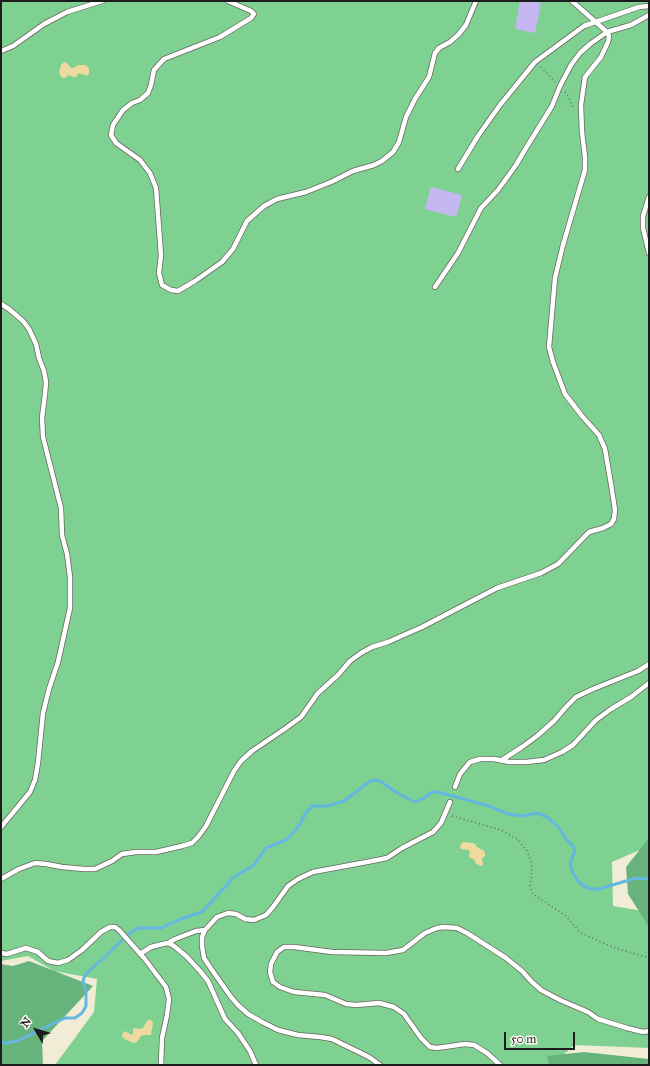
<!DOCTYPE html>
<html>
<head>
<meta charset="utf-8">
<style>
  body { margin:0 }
  #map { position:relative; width:650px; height:1066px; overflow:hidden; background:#f1ecd6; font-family:"IM FELL Great Primer",serif }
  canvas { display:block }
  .frame { position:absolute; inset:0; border:2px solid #1c1c1c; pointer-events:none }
  .north { position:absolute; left:16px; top:1010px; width:40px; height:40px; -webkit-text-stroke:3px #fdfcf7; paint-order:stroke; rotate:308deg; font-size:11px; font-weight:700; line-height:16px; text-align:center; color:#1c1c1c }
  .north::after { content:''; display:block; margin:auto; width:14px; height:18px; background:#1c1c1c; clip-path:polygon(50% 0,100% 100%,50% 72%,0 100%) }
  .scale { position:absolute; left:504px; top:1032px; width:71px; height:18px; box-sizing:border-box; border:2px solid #1c1c1c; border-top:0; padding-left:5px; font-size:12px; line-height:14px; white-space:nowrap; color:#1c1c1c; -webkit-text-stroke:3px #fdfcf7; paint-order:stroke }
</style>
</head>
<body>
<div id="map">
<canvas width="650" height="1066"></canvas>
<div class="frame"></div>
<div class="north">N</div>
<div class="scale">50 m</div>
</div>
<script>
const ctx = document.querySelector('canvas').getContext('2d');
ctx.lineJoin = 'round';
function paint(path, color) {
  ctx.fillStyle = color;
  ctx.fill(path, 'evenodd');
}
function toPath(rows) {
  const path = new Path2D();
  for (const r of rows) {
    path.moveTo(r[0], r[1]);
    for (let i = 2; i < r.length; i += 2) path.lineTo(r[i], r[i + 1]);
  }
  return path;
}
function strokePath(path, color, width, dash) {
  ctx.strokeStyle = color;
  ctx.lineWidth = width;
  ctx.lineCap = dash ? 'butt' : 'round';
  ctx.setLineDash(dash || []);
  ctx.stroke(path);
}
paint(toPath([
  [1,1,649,1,649,846,612,862,613,906,649,912,649,1048,574,1045,555,1063,556,1065,55,1065,94,1012,97,979,54,971,28,956,1,961]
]), '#7fd192');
paint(toPath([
  [649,838,649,927,628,894,626,867],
  [29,961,93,986,42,1041,43,1065,1,1065,1,964,13,966],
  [584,1052,649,1059,649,1065,549,1065,547,1056]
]), '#67b37c');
paint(toPath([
  [64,62,67,63,71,68,73,68,78,65,84,65,87,66,89,69,89,74,87,76,79,73,76,77,74,77,69,75,65,78,62,78,59,73,61,65],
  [463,842,473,843,475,844,477,847,483,850,485,853,485,856,482,858,483,865,481,866,476,864,474,859,470,858,469,856,470,852,469,850,461,849,460,846],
  [149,1020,151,1020,153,1023,151,1035,144,1035,141,1036,137,1042,133,1043,123,1038,122,1036,123,1033,125,1031,132,1035,133,1034,133,1029,135,1028,141,1029,143,1028,147,1021]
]), '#eeda9e');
strokePath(toPath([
  [1,1042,5,1043,17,1041,65,1018,75,1018,82,1013,86,1006,86,992,83,981,85,975,130,933,137,928,161,928,183,918,202,912,234,877,254,865,266,848,286,840,299,826,305,814,312,806,327,806,344,801,370,781,378,780,399,794,415,802,424,798,432,792,438,792,489,806,508,814,522,816,537,813,547,817,559,828,566,839,573,846,575,851,570,864,573,873,578,881,585,887,593,889,599,889,636,878,649,879]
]), '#64b8e0', 3);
paint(toPath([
  [520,1,530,1,541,3,535,33,515,29],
  [431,187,462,195,456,217,425,209]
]), '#c6b7f3');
const lane = toPath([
  [228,1,251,11,254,14,251,18,220,37,164,59,154,70,151,85,148,93,140,100,132,103,123,110,113,125,111,135,116,143,140,160,150,173,156,188,161,255,159,273,162,285,171,290,178,291,195,281,222,262,233,249,247,221,264,206,277,199,306,192,331,182,353,171,374,165,382,161,393,152,399,142,406,117,415,99,429,77,435,53,439,48,450,42,458,35,466,25,476,1],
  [1,51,13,46,44,24,67,12,102,1],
  [458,169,478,136,500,105,535,62,584,26,639,7,649,6],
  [649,197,643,216,643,228,649,253],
  [435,287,458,253,481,208,498,190,516,165,526,148,552,106,560,86,571,65,580,53,590,44,607,32,631,25,649,15],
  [1,304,9,309,23,321,29,329,36,344,39,358,44,371,46,382,45,394,42,418,43,437,61,508,62,535,67,554,70,577,70,608,58,662,49,689,43,713,38,763,35,780,30,792,1,827],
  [502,760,522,747,537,736,554,721,566,707,576,697,593,689,638,671,649,664],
  [455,787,460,774,470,762,480,759,494,759,509,762,526,762,544,760,562,752,573,745,596,720,611,709,631,697,649,683],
  [1,879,19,869,35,863,46,864,62,867,84,869,95,869,112,861,122,854,136,852,156,852,182,846,192,843,198,837,206,826,234,771,241,761,252,751,286,728,301,717,318,693,338,675,350,661,361,653,372,647,388,642,422,627,497,588,541,573,558,564,589,532,603,528,611,524,614,519,615,510,611,484,605,449,599,435,582,416,565,394,553,362,549,347,555,278,563,245,585,170,585,157,582,132,581,105,585,77,601,57,608,42,609,36,607,32,572,1],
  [168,943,175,939,196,931,205,930],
  [1,953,7,954,26,948,38,952,48,961,58,963,68,960,82,950,101,932,110,927,115,927,119,930,144,958,166,987,169,999,167,1015,162,1038,161,1065],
  [140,954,151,947,163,944,168,943,174,946,186,956,200,971,208,981,225,1019,238,1033,250,1051,256,1065],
  [380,1065,369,1057,332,1039,320,1037,298,1035,278,1030,262,1022,248,1014,238,1005,231,997,212,970,204,958,202,946,202,937,205,930,217,917,228,913,236,914,245,919,254,920,266,915,273,907,288,886,298,879,313,872,367,862,387,858,402,848,433,832,441,823,450,802],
  [500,1065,487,1053,474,1045,465,1044,437,1048,430,1047,421,1038,404,1014,394,1007,379,1003,356,1005,346,1004,325,995,294,992,280,987,273,982,270,972,271,964,277,952,284,947,294,947,332,952,386,953,403,950,425,933,437,928,444,927,457,928,467,933,506,958,522,971,532,982,541,990,560,1000,588,1012,598,1019,627,1028,643,1032,649,1031]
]);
strokePath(lane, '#67655d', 6);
strokePath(toPath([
  [541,67,555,82],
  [565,92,568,96,573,107],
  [452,816,501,830,517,839,527,851,531,861,532,872,530,886,533,894,566,916,578,930,583,934,615,948,649,958]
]), '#67655d', 1.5, [1, 3]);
strokePath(lane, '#fff', 4.5);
</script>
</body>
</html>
